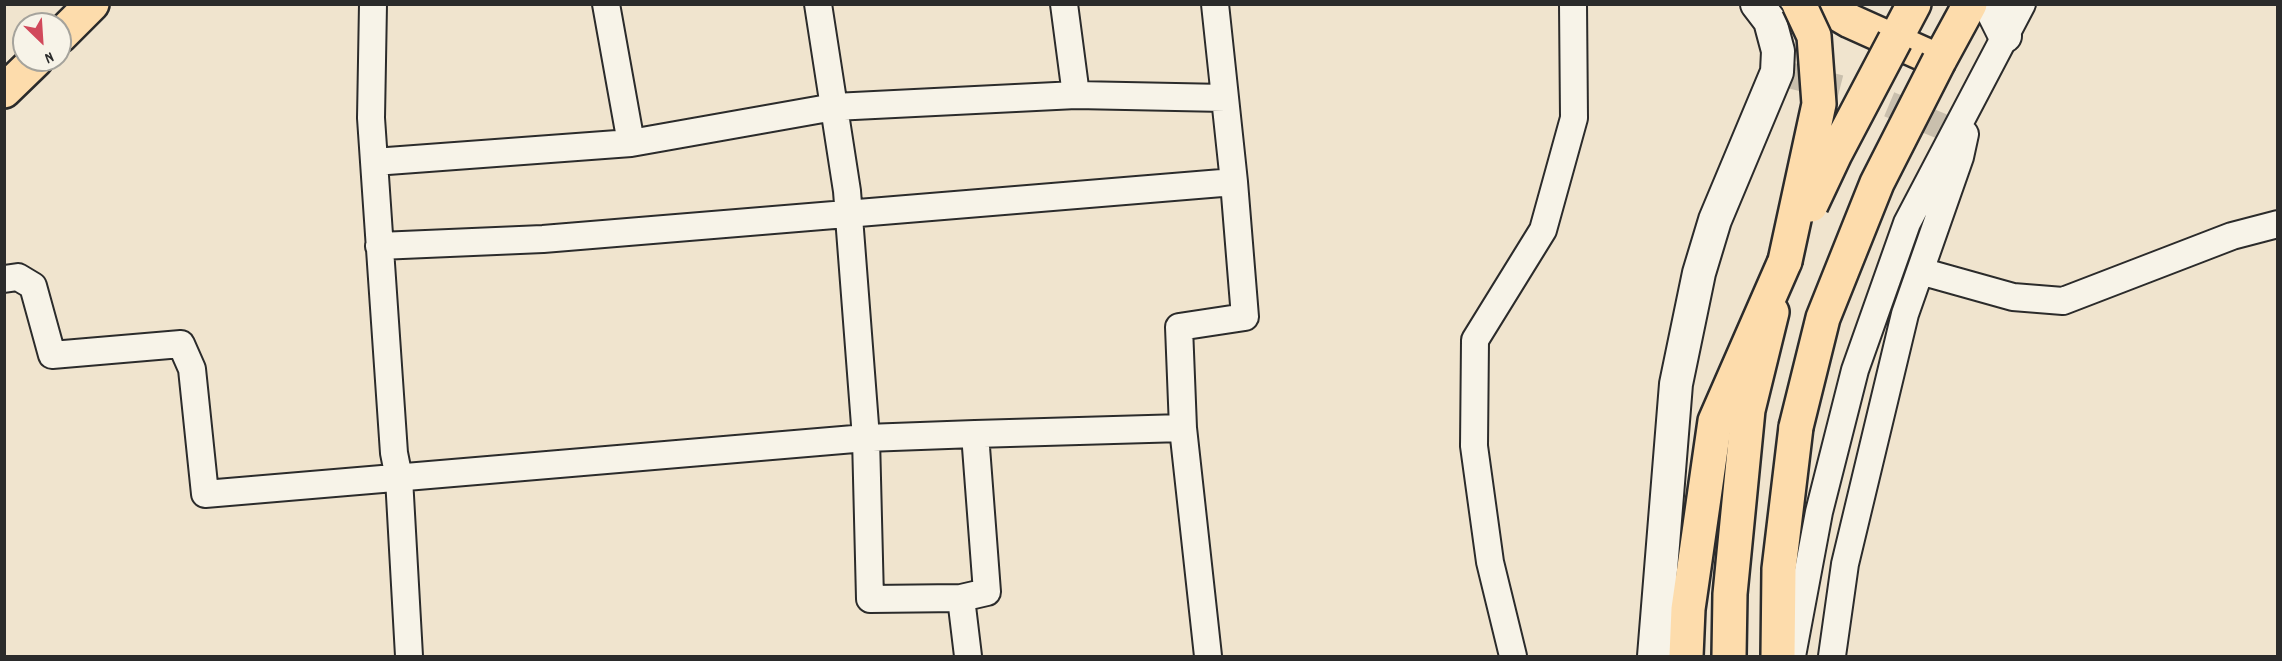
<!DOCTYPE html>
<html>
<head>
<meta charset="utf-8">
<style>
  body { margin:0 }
  #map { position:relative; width:2282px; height:661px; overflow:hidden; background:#f0e4ce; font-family:Dekko,sans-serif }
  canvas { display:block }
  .frame { position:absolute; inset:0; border:6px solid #2b2b2b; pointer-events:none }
  .north { position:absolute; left:12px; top:12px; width:60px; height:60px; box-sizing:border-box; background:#f7f3e8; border:2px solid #a5a39c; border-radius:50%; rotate:155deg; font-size:16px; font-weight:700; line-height:24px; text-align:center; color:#2b2b2b }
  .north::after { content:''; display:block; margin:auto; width:21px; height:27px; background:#d1495b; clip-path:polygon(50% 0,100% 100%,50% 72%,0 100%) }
</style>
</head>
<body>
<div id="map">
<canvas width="2282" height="661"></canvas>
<div class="frame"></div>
<div class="north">N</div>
</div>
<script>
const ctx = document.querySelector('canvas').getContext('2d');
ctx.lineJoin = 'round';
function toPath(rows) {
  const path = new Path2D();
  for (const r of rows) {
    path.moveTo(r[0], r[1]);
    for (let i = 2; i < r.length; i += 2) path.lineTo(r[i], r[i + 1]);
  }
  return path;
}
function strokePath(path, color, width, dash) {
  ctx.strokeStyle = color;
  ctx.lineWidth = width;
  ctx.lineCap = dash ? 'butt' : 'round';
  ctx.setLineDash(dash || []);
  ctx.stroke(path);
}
strokePath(toPath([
  [1777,72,1867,95,1955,132]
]), '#c9bfad', 26, [26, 13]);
const minor = toPath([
  [373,4,371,118,394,453,399,478,409,656],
  [606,4,631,143],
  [818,4,847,191,866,438,870,599,961,598,968,656],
  [1064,4,1076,95],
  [374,162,631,143,834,107,1076,95,1225,98],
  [379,246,543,239,1234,182],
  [1920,271,2013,297,2063,301,2232,236,2278,224],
  [4,279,18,277,33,286,52,355,181,344,192,369,205,494,866,438,975,434,987,592,961,598],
  [975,434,1183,428],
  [1208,656,1183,428,1179,327,1245,317,1234,182,1215,4],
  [1513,656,1490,562,1474,446,1475,340,1543,230,1574,118,1573,4],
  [1792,656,1819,512,1855,370,1907,223,2022,4],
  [1832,656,1845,564,1905,314,1960,157,1965,134]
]);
const tertiary = toPath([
  [1989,4,2005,36],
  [1654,656,1676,384,1699,273,1715,220,1777,72,1778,51,1770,21,1757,4]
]);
const primary = toPath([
  [1821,4,1850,21,1939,61,1970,4],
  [60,36,92,4],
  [1895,40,1914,4],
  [4,91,36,60],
  [1729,656,1730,594,1748,410,1772,312],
  [1778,656,1779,569,1796,427]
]);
const motorway = toPath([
  [1686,656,1688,609,1715,421,1785,261]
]);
strokePath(minor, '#2b2b2b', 30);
strokePath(tertiary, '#2b2b2b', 36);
strokePath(primary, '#2b2b2b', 38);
strokePath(motorway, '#2b2b2b', 38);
strokePath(minor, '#f7f3e8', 26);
strokePath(tertiary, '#f7f3e8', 32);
strokePath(primary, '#fddcac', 33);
strokePath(motorway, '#fddcac', 33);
const primaryBridge = toPath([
  [1811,205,1835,154,1895,40],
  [1785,261,1819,104,1814,36,1799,4],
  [1796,427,1823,318,1877,183,1939,61]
]);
strokePath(primaryBridge, '#2b2b2b', 38, []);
strokePath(primaryBridge, '#fddcac', 33);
</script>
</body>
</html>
